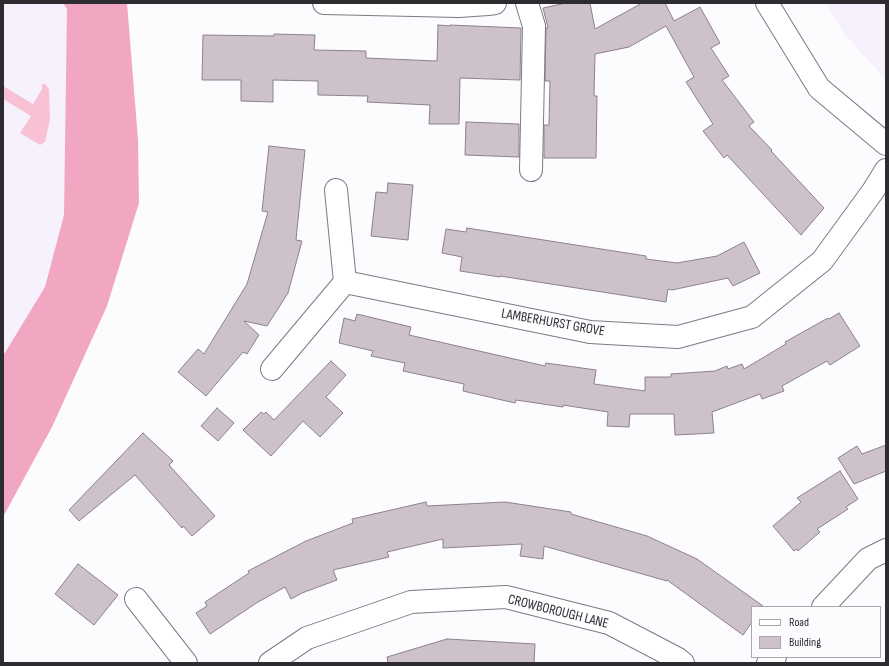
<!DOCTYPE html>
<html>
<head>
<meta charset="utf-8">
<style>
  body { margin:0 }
  #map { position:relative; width:889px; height:666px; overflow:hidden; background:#fcfbfe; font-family:"Sofia Sans Condensed",sans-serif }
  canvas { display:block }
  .frame { position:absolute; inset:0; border:4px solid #2e2c31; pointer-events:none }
  .legend { position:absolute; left:751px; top:606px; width:130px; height:52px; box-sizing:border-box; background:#fcfbfe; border:1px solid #aaa8ac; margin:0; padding:5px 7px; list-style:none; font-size:12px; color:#2e2c31 }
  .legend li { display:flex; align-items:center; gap:8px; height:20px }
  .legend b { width:20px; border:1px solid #aaa8ac }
</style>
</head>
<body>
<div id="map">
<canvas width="889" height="666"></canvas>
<div class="frame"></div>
<ul class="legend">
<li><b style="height:5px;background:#fff"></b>Road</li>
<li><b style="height:11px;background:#cdc1ca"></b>Building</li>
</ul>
</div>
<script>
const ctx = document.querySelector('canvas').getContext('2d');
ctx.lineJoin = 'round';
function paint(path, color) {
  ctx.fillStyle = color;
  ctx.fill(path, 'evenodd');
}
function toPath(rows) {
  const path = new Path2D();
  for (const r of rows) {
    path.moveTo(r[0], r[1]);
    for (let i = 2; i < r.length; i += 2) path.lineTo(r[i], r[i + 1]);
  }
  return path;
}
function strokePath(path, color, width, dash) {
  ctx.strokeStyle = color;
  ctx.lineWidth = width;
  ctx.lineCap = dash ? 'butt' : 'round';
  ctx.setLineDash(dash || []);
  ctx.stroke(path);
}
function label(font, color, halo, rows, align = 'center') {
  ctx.font = font + ' "Sofia Sans Condensed",sans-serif';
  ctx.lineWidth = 3.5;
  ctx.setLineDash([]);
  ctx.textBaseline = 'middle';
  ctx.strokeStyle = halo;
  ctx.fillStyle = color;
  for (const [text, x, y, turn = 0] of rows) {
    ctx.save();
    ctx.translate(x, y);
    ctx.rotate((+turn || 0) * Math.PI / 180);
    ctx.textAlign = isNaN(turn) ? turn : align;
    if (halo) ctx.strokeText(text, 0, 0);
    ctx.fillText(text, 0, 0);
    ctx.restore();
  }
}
paint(toPath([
  [3,3,121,3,3,504],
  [825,3,886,3,886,80,844,34]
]), '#f7f1fd');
paint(toPath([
  [42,84,45,84,49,89,50,119,45,142,40,145,20,133,31,116,3,99,3,86,33,104,42,89]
]), '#f9c1d4');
paint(toPath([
  [63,3,127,3,138,140,139,203,107,306,52,427,3,517,3,356,45,287,64,215,67,9]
]), '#f1a7c1');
const building = toPath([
  [566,3,590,3,595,29,642,3,665,3,674,21,700,7,720,43,711,48,729,76,722,80,754,122,749,126,772,150,771,151,824,208,801,235,727,155,724,158,703,131,713,124,686,82,694,77,666,26,629,47,595,54,594,96,597,96,596,158,544,158,544,125,549,125,550,81,545,81,546,28,548,28,543,8,566,3],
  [438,25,450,26,450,25,521,28,520,80,460,78,459,124,429,124,430,105,367,102,368,96,318,95,318,81,273,80,273,102,241,101,241,80,202,80,203,35,274,36,274,34,315,35,314,50,366,51,366,58,437,61,438,25],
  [466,122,519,124,519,157,465,155,466,122],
  [269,146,305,150,296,240,302,241,288,293,267,326,244,321,259,335,247,354,243,352,206,396,178,372,198,349,204,354,247,284,268,212,262,211,269,146],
  [388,183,413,185,408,240,371,236,376,192,387,193,388,183],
  [467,228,646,256,646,259,677,263,717,256,744,242,760,273,733,286,728,278,672,290,668,289,666,302,500,276,500,277,460,271,462,257,442,253,446,229,466,232,467,228],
  [839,313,860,346,830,365,827,361,782,386,784,391,762,399,760,394,712,412,714,433,675,435,674,414,630,414,629,427,607,426,608,412,563,405,563,407,516,400,515,403,463,391,464,384,403,371,405,363,371,356,373,351,339,343,344,318,355,321,357,314,411,327,409,335,545,366,546,363,596,370,594,384,645,391,645,377,671,377,671,374,715,371,727,366,728,369,742,364,744,369,786,344,785,342,828,318,829,319,839,313],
  [331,361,346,375,326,397,343,413,320,437,303,421,271,456,243,430,261,412,264,414,266,412,274,420,331,361],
  [217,408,234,423,218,441,201,426,217,408],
  [143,433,173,461,169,465,215,516,192,536,183,526,182,528,135,475,79,521,69,510,143,433],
  [886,445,886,471,854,484,838,458,857,446,862,454,886,445],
  [840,471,858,499,846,507,848,509,817,529,820,532,798,551,797,549,794,551,773,526,801,502,797,498,840,471],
  [426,502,427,506,505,502,571,512,571,514,647,536,697,559,763,606,752,607,752,622,743,635,667,580,667,581,544,546,543,559,520,556,522,544,443,548,443,539,387,552,389,557,333,570,337,580,302,593,291,599,285,587,258,602,210,634,196,613,207,606,205,602,249,573,248,571,306,541,353,523,352,519,426,502],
  [78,564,118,595,94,625,55,594,78,564],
  [447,639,535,644,534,663,388,663,387,657,447,639]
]);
paint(building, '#cdc1ca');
strokePath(building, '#8d828a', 1);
const minor = toPath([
  [324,3,459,6,488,4,495,3],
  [527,3,534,26,531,170],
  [767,3,819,88,886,144],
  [345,282,590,332,678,337,752,317,822,261,873,191,886,170],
  [272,369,345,282,336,190],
  [136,599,186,663],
  [823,607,868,559,886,550],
  [270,663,307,638,411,602,506,597,609,623,678,659,683,663],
  [768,663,775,657]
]);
strokePath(minor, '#7e7985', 24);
strokePath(minor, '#fff', 22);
label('14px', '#2e2c31', '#fcfbfe', [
  ["LAMBERHURST GROVE",553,323,10],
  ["CROWBOROUGH LANE",558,612,14]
]);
</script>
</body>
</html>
